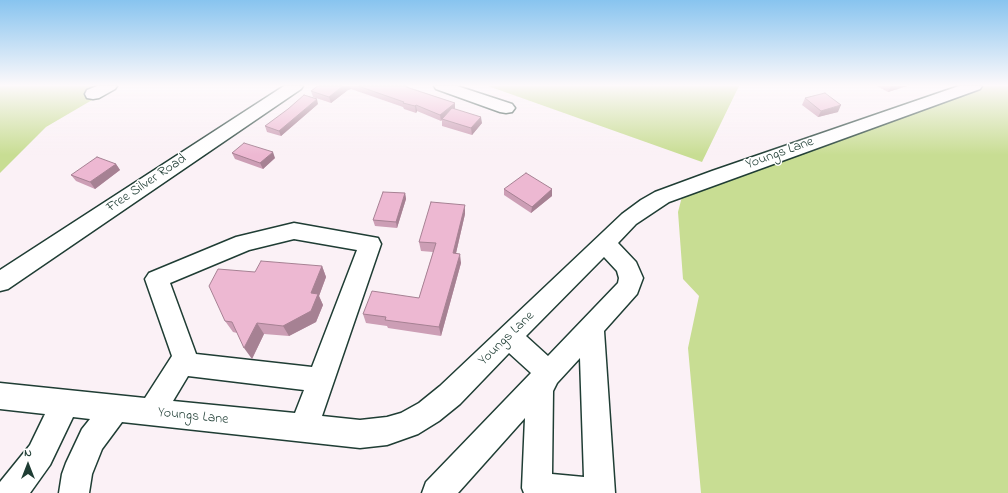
<!DOCTYPE html>
<html>
<head>
<meta charset="utf-8">
<style>
  body { margin:0 }
  #map { position:relative; width:1008px; height:493px; overflow:hidden; background:#fbf1f6; font-family:"Indie Flower",sans-serif }
  canvas { display:block }
  .north { position:absolute; left:8px; top:445px; width:40px; height:40px; -webkit-text-stroke:3px #fff; paint-order:stroke; rotate:0deg; font-size:11px; font-weight:700; line-height:16px; text-align:center; color:#1f3d34 }
  .north::after { content:''; display:block; margin:auto; width:14px; height:18px; background:#1f3d34; clip-path:polygon(50% 0,100% 100%,50% 72%,0 100%) }
</style>
</head>
<body>
<div id="map">
<canvas width="1008" height="493"></canvas>
<div class="north">N</div>
</div>
<script>
const ctx = document.querySelector('canvas').getContext('2d');
ctx.lineJoin = 'round';
function paint(path, color) {
  ctx.fillStyle = color;
  ctx.fill(path, 'evenodd');
}
function toPath(rows) {
  const path = new Path2D();
  for (const r of rows) {
    path.moveTo(r[0], r[1]);
    for (let i = 2; i < r.length; i += 2) path.lineTo(r[i], r[i + 1]);
  }
  return path;
}
function strokePath(path, color, width, dash) {
  ctx.strokeStyle = color;
  ctx.lineWidth = width;
  ctx.lineCap = dash ? 'butt' : 'round';
  ctx.setLineDash(dash || []);
  ctx.stroke(path);
}
function label(font, color, halo, rows, align = 'center') {
  ctx.font = font + ' "Indie Flower",sans-serif';
  ctx.lineWidth = 3;
  ctx.setLineDash([]);
  ctx.textBaseline = 'middle';
  ctx.strokeStyle = halo;
  ctx.fillStyle = color;
  for (const [text, x, y, turn = 0] of rows) {
    ctx.save();
    ctx.translate(x, y);
    ctx.rotate((+turn || 0) * Math.PI / 180);
    ctx.textAlign = isNaN(turn) ? turn : align;
    if (halo) ctx.strokeText(text, 0, 0);
    ctx.fillText(text, 0, 0);
    ctx.restore();
  }
}
paint(toPath([
  [0,86,116,86,46,127,0,173],
  [488,86,739,86,702,162],
  [975,86,1008,86,1008,493,701,493,688,348,699,296,683,279,678,212,684,189]
]), '#c8dd93');
const minor = toPath([
  [97,86,117,86,115,89,99,98,93,99,87,98,85,94,87,90,97,86],
  [284,86,303,86,301,89,8,289,0,291,0,270,284,86],
  [434,86,457,86,512,104,515,108,512,112,506,113,500,112,436,89,434,86],
  [959,86,982,86,980,89,669,202,636,224,618,243,636,262,643,278,637,294,604,331,615,493,524,493,522,488,525,418,458,493,422,493,426,482,531,373,509,353,460,404,439,421,418,434,387,445,360,448,122,422,102,449,92,474,89,493,59,493,62,474,66,463,82,429,90,419,73,417,50,465,30,493,0,493,0,482,30,445,45,414,0,409,0,383,145,398,172,356,145,279,149,273,236,237,294,223,378,238,381,244,322,416,360,420,387,417,401,413,419,403,440,386,622,214,641,200,655,192,712,171,959,86],
  [294,239,357,250,312,367,196,354,170,283,249,250,294,239],
  [604,257,617,271,619,278,618,283,548,356,526,336,604,257],
  [580,358,584,477,552,474,553,391,557,383,580,358],
  [188,376,304,390,295,413,173,401,188,376]
]);
strokePath(minor, '#1f3d34', 3);
paint(minor, '#fff');
paint(toPath([
  [318,86,408,86,408,87,455,103,455,109,482,123,472,135,442,126,442,120,441,121,417,111,416,113,404,109,403,107,351,89,348,90,331,103,313,97,311,91],
  [877,86,907,86,888,92],
  [805,98,838,112,818,117,802,105],
  [318,104,281,136,267,132,265,126],
  [232,153,275,158,263,169,235,159],
  [116,164,120,170,95,189,76,181,71,175],
  [504,189,552,189,552,196,531,213,504,195],
  [405,193,406,199,397,228,375,226,373,220],
  [465,214,456,253,461,263,441,336,388,328,387,326,366,323,363,314,419,298,433,252,421,251,419,242],
  [322,266,326,277,319,296,323,305,316,322,289,336,264,334,252,359,237,333,233,332,225,321,255,272]
]), '#cc9eb5');
paint(toPath([
  [343,86,350,86,351,89,348,90,331,103,329,97],
  [891,86,907,86,888,92],
  [317,99,318,104,281,136,279,131],
  [455,103,455,109,442,119,441,121,440,115],
  [416,105,417,111,416,113,415,106],
  [841,105,838,112,818,117,821,111],
  [481,117,482,123,472,135,471,128],
  [273,152,275,158,263,169,260,163],
  [116,164,120,170,95,189,90,182],
  [552,189,552,196,531,213,532,207],
  [405,193,406,199,397,228,396,222],
  [465,205,465,214,454,262,453,253],
  [460,254,461,263,441,336,439,327],
  [322,266,326,277,319,296,323,305,316,322,289,336,283,326,311,293],
  [257,323,264,334,252,359,244,348]
]), '#a68193');
const building = toPath([
  [318,86,343,86,329,97,311,91,318,86],
  [358,86,407,86,406,87,455,103,440,115,416,105,415,106,403,103,404,102,358,86],
  [825,93,841,105,821,111,805,98,825,93],
  [304,95,317,99,279,131,265,126,288,109,304,95],
  [452,108,481,117,471,128,442,119,452,108],
  [244,143,273,152,260,163,232,153,244,143],
  [97,157,116,164,90,182,71,175,97,157],
  [526,173,552,189,532,207,504,189,526,173],
  [383,192,405,193,396,222,373,220,383,192],
  [431,202,465,205,453,253,460,254,439,327,385,320,386,317,363,314,372,291,419,298,436,243,419,242,431,202],
  [261,261,322,266,311,293,318,294,311,311,283,326,257,323,244,348,232,322,225,321,209,286,218,269,255,272,261,261]
]);
paint(building, '#edb8d2');
strokePath(building, '#a68193', 1);
const sky = ctx.createLinearGradient(0, 0, 0, 155);
sky.addColorStop(0, '#88c4ef');
sky.addColorStop(0.55, '#fdf9fb');
sky.addColorStop(1, '#fdf9fb00');
ctx.fillStyle = sky;
ctx.fillRect(0, 0, 1008, 155);
label('14px', '#1f3d34', '#fff', [
  ["Youngs Lane",780,154,-20],
  ["Free Silver Road",147,184,-34],
  ["Youngs Lane",507,339,-44],
  ["Youngs Lane",193,417,6]
]);
</script>
</body>
</html>
